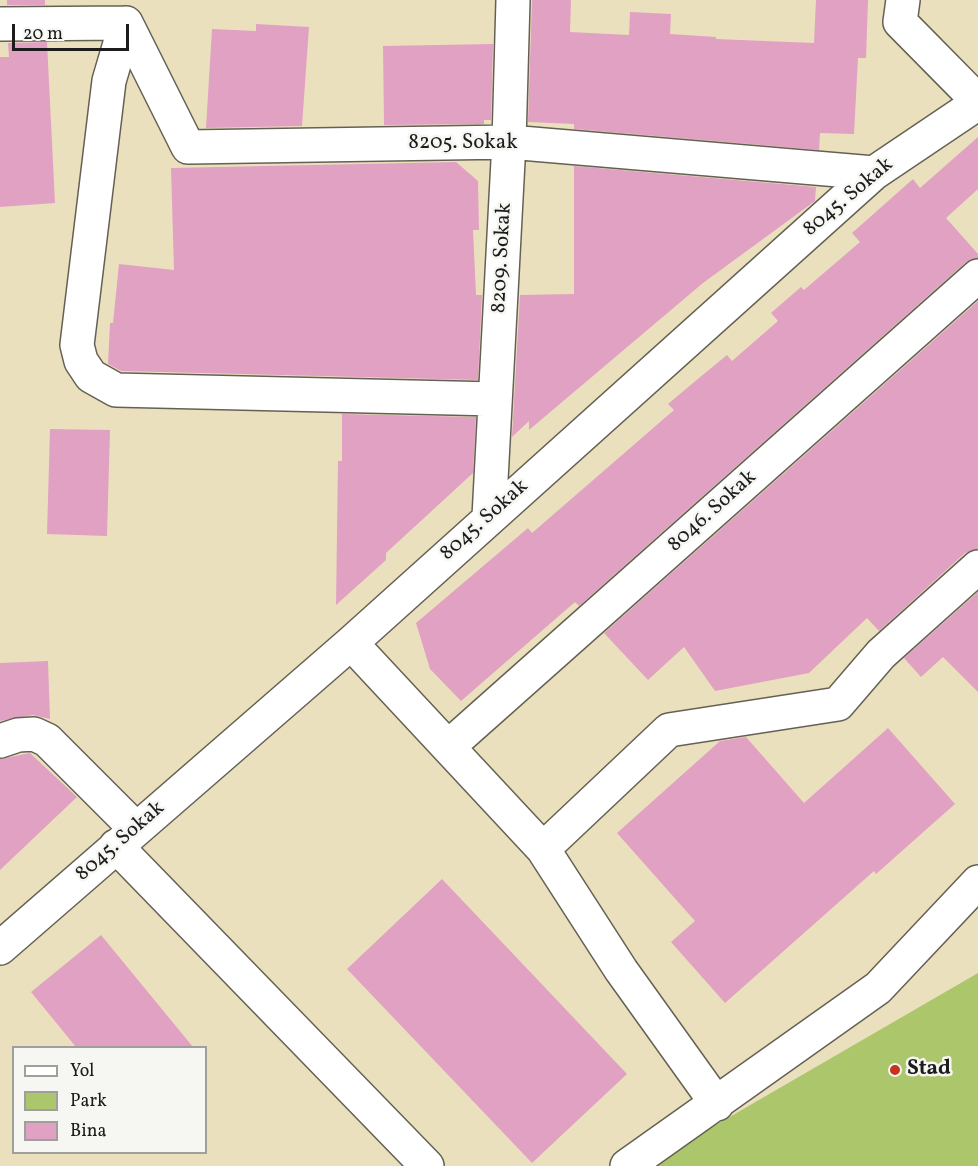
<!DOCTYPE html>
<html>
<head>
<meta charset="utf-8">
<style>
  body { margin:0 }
  #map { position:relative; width:978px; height:1166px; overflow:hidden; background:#ebe0bd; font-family:Vollkorn,serif }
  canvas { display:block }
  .legend { position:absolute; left:12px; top:1046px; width:195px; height:108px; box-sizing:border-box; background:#f6f6f2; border:2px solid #9f9f9c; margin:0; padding:8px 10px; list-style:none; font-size:18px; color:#1c1c1c }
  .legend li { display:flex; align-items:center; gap:12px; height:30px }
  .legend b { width:30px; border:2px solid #9f9f9c }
  .scale { position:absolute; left:12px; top:24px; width:117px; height:27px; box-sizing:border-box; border:3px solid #1c1c1c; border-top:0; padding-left:8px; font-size:18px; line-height:21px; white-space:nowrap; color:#1c1c1c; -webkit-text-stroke:4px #f6f6f2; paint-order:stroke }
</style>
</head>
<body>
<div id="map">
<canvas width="978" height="1166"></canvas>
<ul class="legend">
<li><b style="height:8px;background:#fff"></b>Yol</li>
<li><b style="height:16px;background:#acc66c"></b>Park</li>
<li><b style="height:16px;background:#e1a1c3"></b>Bina</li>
</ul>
<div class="scale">20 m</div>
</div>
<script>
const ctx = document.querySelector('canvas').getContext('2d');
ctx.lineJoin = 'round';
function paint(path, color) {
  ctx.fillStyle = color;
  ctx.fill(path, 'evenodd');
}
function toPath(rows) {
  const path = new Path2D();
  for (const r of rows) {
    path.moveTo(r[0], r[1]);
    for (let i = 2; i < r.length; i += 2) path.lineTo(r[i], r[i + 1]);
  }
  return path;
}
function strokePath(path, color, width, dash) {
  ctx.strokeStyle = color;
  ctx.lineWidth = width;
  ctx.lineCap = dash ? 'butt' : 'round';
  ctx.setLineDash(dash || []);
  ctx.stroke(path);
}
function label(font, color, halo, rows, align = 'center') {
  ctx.font = font + ' Vollkorn,serif';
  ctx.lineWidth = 5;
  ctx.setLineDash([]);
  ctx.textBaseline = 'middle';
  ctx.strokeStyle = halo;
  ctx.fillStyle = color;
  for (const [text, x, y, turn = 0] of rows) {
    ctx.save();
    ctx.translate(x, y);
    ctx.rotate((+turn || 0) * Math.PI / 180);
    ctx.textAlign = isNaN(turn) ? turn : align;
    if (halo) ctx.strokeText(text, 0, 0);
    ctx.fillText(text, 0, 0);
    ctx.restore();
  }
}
paint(toPath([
  [978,973,978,1166,645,1166]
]), '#acc66c');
paint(toPath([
  [7,0,45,0,45,5,7,5],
  [532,0,571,0,570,32,629,35,630,12,671,14,670,34,716,37,716,39,814,43,816,0,868,0,866,58,858,58,854,134,820,133,819,150,574,129,574,124,528,122],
  [256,24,309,27,302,126,206,128,212,29,256,31],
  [47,42,55,203,0,207,0,57,9,57,8,43],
  [493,44,491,120,484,120,484,124,384,125,383,46],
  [978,137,978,189,946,218,978,254,978,258,966,262,579,606,575,602,461,701,430,669,416,623,528,528,532,533,674,410,668,404,699,378,727,355,732,361,778,321,771,313,801,287,804,290,860,242,852,233,913,179,920,188],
  [456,162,478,181,479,230,473,230,476,295,482,295,478,380,121,371,108,364,110,323,113,323,119,264,174,270,171,168],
  [574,166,816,187,815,201,703,283,529,430,529,421,512,437,520,295,574,294],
  [978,301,978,549,965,553,879,631,867,618,809,673,715,691,684,647,648,680,604,633],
  [342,414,476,417,473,473,386,553,386,560,336,605,338,461,342,461],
  [50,429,110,430,107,536,47,534],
  [978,592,978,692,943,657,921,677,904,658],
  [48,661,50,719,33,715,0,721,0,663],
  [888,728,955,804,876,874,874,871,725,1003,671,942,695,921,617,833,720,741,746,737,804,803],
  [30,753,77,797,0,870,0,759],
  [442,879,627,1074,532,1163,347,969],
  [101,935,193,1047,76,1047,31,992]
]), '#e1a1c3');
const minor = toPath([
  [903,0,900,22,978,101],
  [126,23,188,147,509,142,874,173],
  [126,23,109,81,77,345,81,361,91,376,116,390,495,399],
  [0,24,126,23],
  [489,517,509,142,513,0],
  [351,643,543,849,621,970,717,1104],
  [0,741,18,735,34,734,47,740,136,829],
  [448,747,978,276],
  [116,846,427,1166],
  [543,849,669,730,838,704,881,654,978,567],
  [0,948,351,643,874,173,978,103],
  [627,1166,878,988,978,882]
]);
strokePath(minor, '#646154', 36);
strokePath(minor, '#fff', 33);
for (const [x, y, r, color] of [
  [895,1070,6,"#c8321e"]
]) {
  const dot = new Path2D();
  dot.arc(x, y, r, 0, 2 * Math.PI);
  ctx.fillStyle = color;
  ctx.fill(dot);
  strokePath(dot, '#f6f6f2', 2);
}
label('21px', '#1c1c1c', '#f6f6f2', [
  ["8205. Sokak",463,144],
  ["8045. Sokak",849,198,-40],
  ["8209. Sokak",503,258,-87],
  ["8046. Sokak",713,512,-42],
  ["8045. Sokak",485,521,-42],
  ["8045. Sokak",121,842,-41]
]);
label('bold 21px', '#1c1c1c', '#f6f6f2', [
  ["Stad",907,1070]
], 'left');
</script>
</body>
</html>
